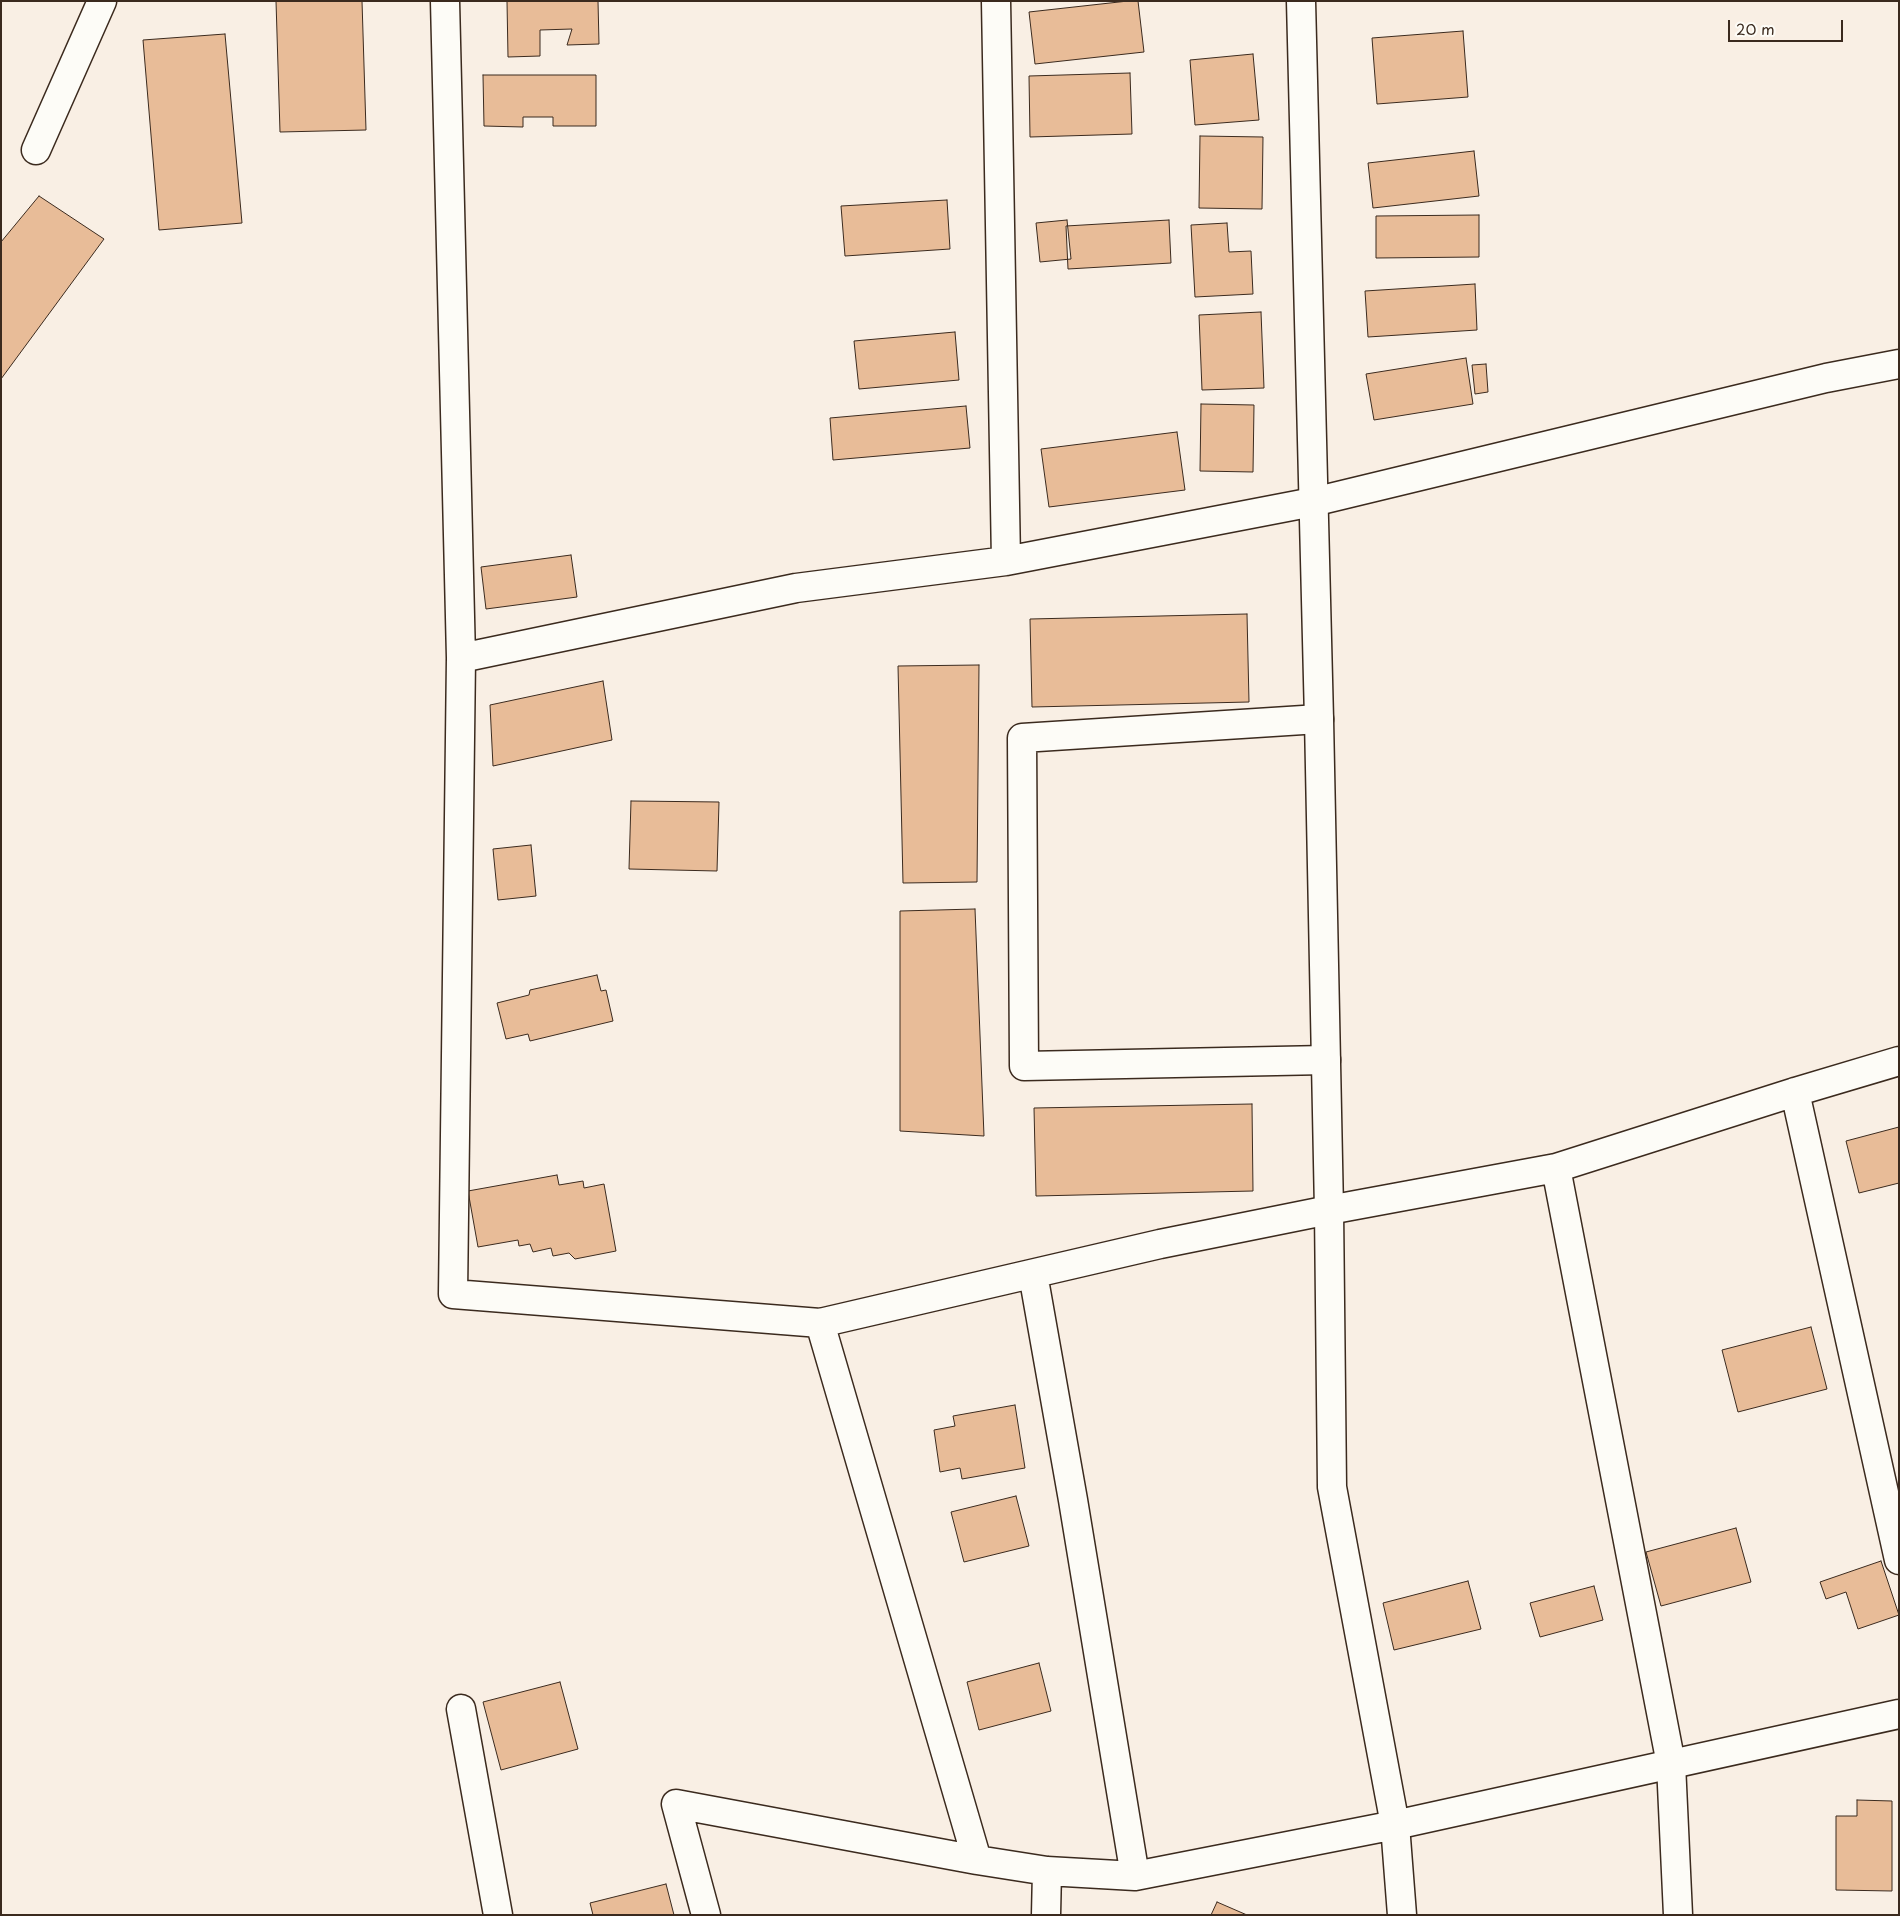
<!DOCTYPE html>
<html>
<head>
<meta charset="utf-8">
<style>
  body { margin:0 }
  #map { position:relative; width:1900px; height:1916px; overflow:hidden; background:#f9efe4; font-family:"Playpen Sans",sans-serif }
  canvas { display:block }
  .frame { position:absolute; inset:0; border:2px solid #3b2a1e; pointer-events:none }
  .scale { position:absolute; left:1728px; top:20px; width:115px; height:22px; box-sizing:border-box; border:2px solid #3b2a1e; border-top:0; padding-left:6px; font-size:15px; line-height:18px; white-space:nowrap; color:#3b2a1e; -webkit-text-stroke:4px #fdfcf7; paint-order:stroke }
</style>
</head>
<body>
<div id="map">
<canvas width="1900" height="1916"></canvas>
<div class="frame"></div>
<div class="scale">20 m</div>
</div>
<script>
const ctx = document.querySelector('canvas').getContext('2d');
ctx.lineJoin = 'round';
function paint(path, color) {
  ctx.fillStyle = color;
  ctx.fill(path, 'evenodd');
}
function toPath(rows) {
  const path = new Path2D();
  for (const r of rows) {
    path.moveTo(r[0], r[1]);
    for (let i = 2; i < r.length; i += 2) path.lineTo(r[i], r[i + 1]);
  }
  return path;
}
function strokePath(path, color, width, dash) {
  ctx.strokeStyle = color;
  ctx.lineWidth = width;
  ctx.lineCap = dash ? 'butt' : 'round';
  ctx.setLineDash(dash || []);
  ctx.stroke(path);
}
const building = toPath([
  [276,1,362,1,366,130,280,132,276,1],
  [507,1,598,1,599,44,567,45,572,29,540,30,540,56,508,57,507,1],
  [1128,1,1138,1,1144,52,1035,64,1029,12,1128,1],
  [1463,31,1468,97,1377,104,1372,38,1463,31],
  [225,34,242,223,159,230,143,40,225,34],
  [1253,54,1259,120,1195,125,1190,60,1253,54],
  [1130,73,1132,134,1030,137,1029,76,1130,73],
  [483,75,596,75,596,126,553,126,553,117,523,117,523,127,484,126,483,75],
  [1200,136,1263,137,1262,209,1199,208,1200,136],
  [1474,151,1479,196,1373,208,1368,163,1474,151],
  [39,196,104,239,1,379,1,242,39,196],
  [947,200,950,249,845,256,841,206,947,200],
  [1479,215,1479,257,1376,258,1376,216,1479,215],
  [1067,220,1071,259,1040,262,1036,223,1067,220],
  [1169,220,1171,263,1068,269,1066,226,1169,220],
  [1227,223,1229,252,1251,251,1253,294,1195,297,1191,225,1227,223],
  [1475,284,1477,330,1368,337,1365,291,1475,284],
  [1261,312,1264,388,1202,390,1199,315,1261,312],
  [955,332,959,380,859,389,854,341,955,332],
  [1466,358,1473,404,1374,420,1366,374,1466,358],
  [1486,364,1488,392,1475,394,1472,365,1486,364],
  [1201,404,1254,405,1253,472,1200,471,1201,404],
  [966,406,970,448,833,460,830,418,966,406],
  [1177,432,1185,490,1049,507,1041,449,1177,432],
  [571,555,577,597,486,609,481,567,571,555],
  [1247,614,1249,702,1032,707,1030,619,1247,614],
  [979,665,977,882,903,883,898,666,979,665],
  [603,681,612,740,493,766,490,705,603,681],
  [631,801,719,802,717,871,629,869,631,801],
  [531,845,536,896,498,900,493,849,531,845],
  [975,909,984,1136,900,1131,900,911,975,909],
  [597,975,601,991,606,990,613,1021,530,1041,528,1034,506,1039,497,1003,529,995,530,990,597,975],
  [1252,1104,1253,1191,1036,1196,1034,1108,1252,1104],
  [1899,1127,1899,1183,1859,1193,1846,1141,1899,1127],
  [557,1175,559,1185,583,1181,584,1188,604,1184,616,1251,575,1259,569,1253,553,1256,551,1248,533,1252,530,1244,519,1246,518,1240,478,1247,468,1191,557,1175],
  [1811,1327,1827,1389,1738,1412,1722,1350,1811,1327],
  [1015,1405,1025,1468,962,1479,960,1468,940,1472,934,1430,955,1426,953,1416,1015,1405],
  [1016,1496,1029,1546,964,1562,951,1512,1016,1496],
  [1736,1528,1751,1582,1661,1606,1646,1552,1736,1528],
  [1881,1561,1899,1615,1858,1629,1846,1592,1826,1599,1820,1582,1881,1561],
  [1468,1581,1481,1629,1394,1650,1383,1603,1468,1581],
  [1594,1586,1603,1620,1540,1637,1530,1603,1594,1586],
  [1039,1663,1051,1711,979,1730,967,1682,1039,1663],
  [560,1682,578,1749,501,1770,483,1702,560,1682],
  [1857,1800,1892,1801,1892,1891,1836,1890,1836,1816,1857,1816,1857,1800],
  [666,1884,674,1915,593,1915,590,1903,666,1884],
  [1217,1902,1247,1915,1211,1915,1217,1902]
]);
paint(building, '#e8bc98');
strokePath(building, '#3b2a1e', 1);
const minor = toPath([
  [445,1,461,658,453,1294,820,1323,977,1860],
  [996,1,1006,561],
  [36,150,102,1],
  [461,658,796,588,1006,561,1313,502,1826,378,1899,364],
  [1319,719,1022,738,1024,1066,1326,1060],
  [1795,1092,1899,1560],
  [1556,1168,1671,1764,1678,1915],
  [1033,1274,1073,1500,1135,1876],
  [820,1323,1160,1244,1329,1210,1556,1168,1795,1092,1899,1061],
  [461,1709,498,1915],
  [706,1915,676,1804,977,1860,1047,1871,1135,1876,1395,1825,1402,1915],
  [1046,1915,1047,1871]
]);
const tertiary = toPath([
  [1301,1,1319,719,1329,1210,1332,1487,1395,1825,1899,1714]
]);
strokePath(minor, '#3b2a1e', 31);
strokePath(tertiary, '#3b2a1e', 31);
strokePath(minor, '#fdfcf7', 28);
strokePath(tertiary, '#fdfcf7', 28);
</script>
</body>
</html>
